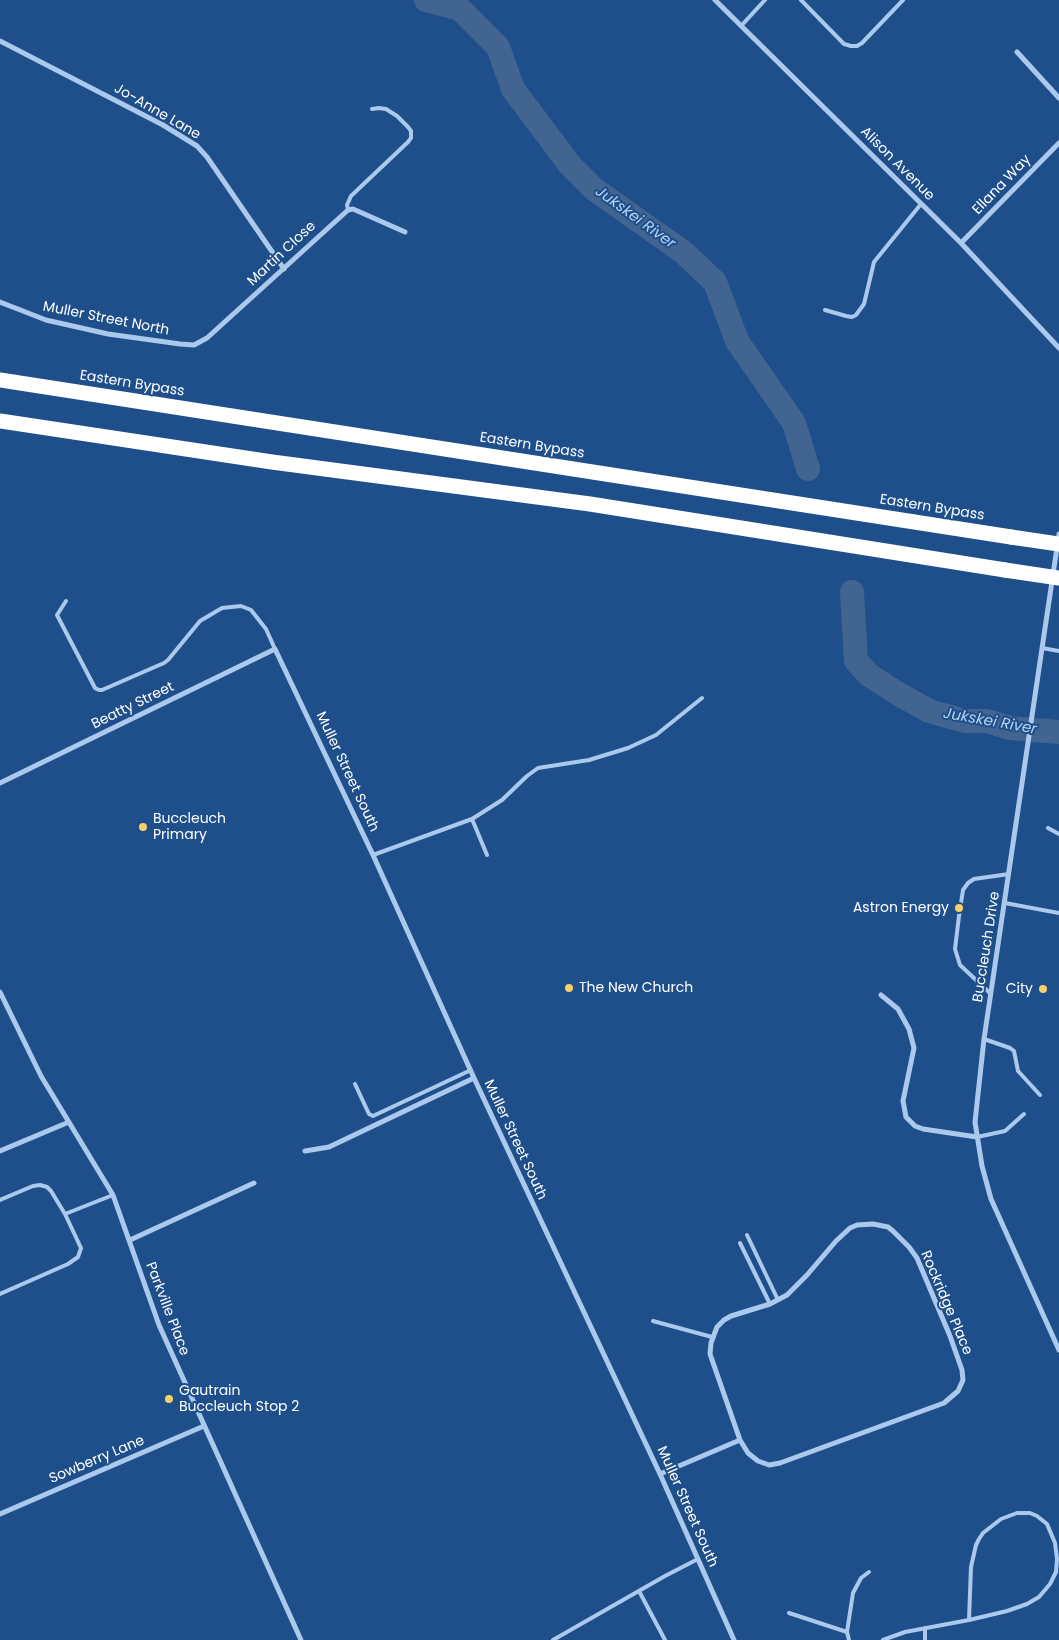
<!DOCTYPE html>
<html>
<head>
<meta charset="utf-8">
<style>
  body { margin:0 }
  canvas { display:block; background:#1e4f8b }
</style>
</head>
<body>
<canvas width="1059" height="1640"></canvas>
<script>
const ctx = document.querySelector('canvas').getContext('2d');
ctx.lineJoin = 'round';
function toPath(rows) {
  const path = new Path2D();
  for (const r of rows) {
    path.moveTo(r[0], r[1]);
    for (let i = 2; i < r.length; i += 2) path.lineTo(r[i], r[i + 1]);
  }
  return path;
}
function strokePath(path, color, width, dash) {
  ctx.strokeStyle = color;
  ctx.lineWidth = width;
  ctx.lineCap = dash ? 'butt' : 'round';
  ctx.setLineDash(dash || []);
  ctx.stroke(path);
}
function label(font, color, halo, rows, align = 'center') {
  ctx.font = font + ' Poppins,sans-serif';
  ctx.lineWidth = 4;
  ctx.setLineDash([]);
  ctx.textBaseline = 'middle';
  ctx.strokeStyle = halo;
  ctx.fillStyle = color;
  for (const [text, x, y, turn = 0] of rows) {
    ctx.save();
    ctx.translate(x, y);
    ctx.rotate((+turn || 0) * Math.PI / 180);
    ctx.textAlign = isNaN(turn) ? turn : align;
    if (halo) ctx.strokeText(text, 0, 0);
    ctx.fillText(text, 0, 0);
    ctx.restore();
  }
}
strokePath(toPath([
  [426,0,460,9,498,47,513,89,570,165,594,189,683,252,715,282,737,341,794,423,808,469],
  [852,592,856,661,869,675,897,693,929,711,965,721,987,721,1010,728,1059,732]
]), '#416590', 24);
strokePath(toPath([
  [801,0,844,44,851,46,857,46,862,43,903,0],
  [741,26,765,0],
  [348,210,347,205,351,196,408,142,411,138,411,131,408,127,397,116,386,109,379,108,372,109],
  [825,310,846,316,852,317,856,315,864,304,874,262,921,204],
  [66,601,57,615,95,688,99,690,102,690,164,663,168,660,200,621,222,608,241,606,251,610,266,629,275,649],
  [1042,648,1059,651],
  [472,819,487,855],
  [1048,828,1059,834],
  [373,855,472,819,502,800,527,776,538,768,589,760,628,748,656,735,702,698],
  [1005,903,1059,913],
  [991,994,960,965,955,949,959,916,963,890,968,883,974,879,1009,874],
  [984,1039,1010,1048,1014,1051,1018,1071,1040,1095],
  [355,1084,369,1114,373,1116,471,1070],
  [977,1137,1005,1131,1024,1114],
  [0,1200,33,1186,40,1185,47,1187,51,1191,65,1214,81,1248,78,1257,68,1264,0,1294],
  [65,1214,113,1195],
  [747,1235,778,1300],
  [740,1243,770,1304],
  [653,1321,712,1337],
  [639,1591,665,1640],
  [789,1613,847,1632],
  [925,1628,925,1640],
  [553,1640,665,1576,698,1559],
  [849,1640,847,1632,853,1593,861,1578,869,1572],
  [883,1640,905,1632,969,1620,1007,1611,1027,1604,1039,1597,1050,1584,1056,1572,1057,1559,1055,1543,1047,1524,1037,1516,1030,1513,1017,1513,1001,1519,983,1533,979,1539,976,1545,971,1567,969,1620]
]), '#aac9ec', 4);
strokePath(toPath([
  [715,0,961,243,1059,348],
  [0,41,163,125,197,146,207,157,284,269],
  [1017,52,1059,98],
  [961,243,1059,143],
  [0,302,46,320,108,334,180,344,194,345,207,338,348,210,353,209,405,232],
  [1059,534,984,1039,975,1122,982,1166,991,1199,1059,1350],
  [0,783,275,649,373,855,474,1078,660,1474,734,1640],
  [0,992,41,1076,113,1195,159,1325,301,1640],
  [881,995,898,1009,909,1029,914,1048,903,1101,906,1117,915,1126,923,1129,977,1137],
  [0,1151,69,1122],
  [305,1151,329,1147,474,1078],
  [130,1240,254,1183],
  [660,1474,740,1440,748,1453,758,1461,769,1465,780,1463,944,1403,958,1391,963,1380,962,1370,950,1336,917,1258,909,1247,893,1231,888,1227,873,1224,857,1225,850,1228,836,1241,807,1275,787,1295,770,1304,731,1316,724,1320,717,1327,711,1343,710,1354,740,1440],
  [0,1514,204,1426]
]), '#aac9ec', 5);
strokePath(toPath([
  [0,380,1011,537],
  [0,421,272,462,590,504,1005,570]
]), '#fff', 15);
strokePath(toPath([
  [1011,537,1059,544],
  [1005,570,1059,578]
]), '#fff', 15);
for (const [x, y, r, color] of [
  [143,827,5,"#fbcf69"],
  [959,908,5,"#fbcf69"],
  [569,988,5,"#fbcf69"],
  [1043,989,5,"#fbcf69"],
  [169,1399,5,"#fbcf69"]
]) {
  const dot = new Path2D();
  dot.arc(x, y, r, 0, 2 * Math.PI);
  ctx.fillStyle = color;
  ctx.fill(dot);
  strokePath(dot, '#1e4f8b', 2);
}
label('14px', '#fff', '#1e4f8b', [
  ["Jo-Anne Lane",157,112,30],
  ["Alison Avenue",897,164,45],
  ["Ellana Way",1002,185,-46],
  ["Martin Close",282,254,-43],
  ["Muller Street North",106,319,11],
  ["Eastern Bypass",132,384,9],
  ["Eastern Bypass",532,446,9],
  ["Eastern Bypass",932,508,9],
  ["Beatty Street",133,706,-26],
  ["Muller Street South",347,772,65],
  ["Buccleuch Drive",987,947,-81],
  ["Muller Street South",515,1140,65],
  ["Rockridge Place",946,1303,67],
  ["Parkville Place",167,1309,69],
  ["Sowberry Lane",97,1460,-23],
  ["Muller Street South",687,1507,66]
]);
label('14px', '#fff', '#1e4f8b', [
  ["Buccleuch",153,819],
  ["Primary",153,835],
  ["Astron Energy",949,908,"right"],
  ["The New Church",579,988],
  ["City",1033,989,"right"],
  ["Gautrain",179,1391],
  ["Buccleuch Stop 2",179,1407]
], 'left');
label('italic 15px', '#b6d3f3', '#1e4f8b', [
  ["Jukskei River",635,218,36],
  ["Jukskei River",990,722,10]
]);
</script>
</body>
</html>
